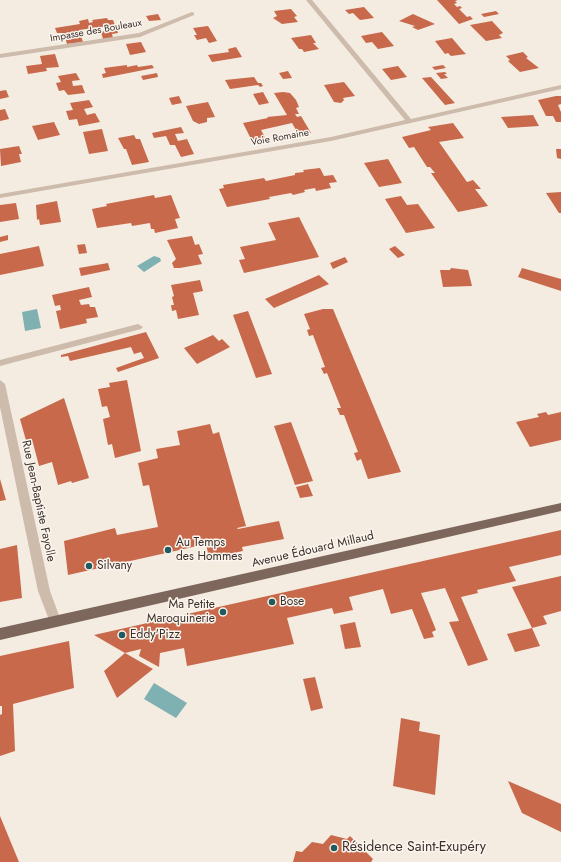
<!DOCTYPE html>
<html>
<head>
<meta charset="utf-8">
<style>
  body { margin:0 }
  canvas { display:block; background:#f4ebe1 }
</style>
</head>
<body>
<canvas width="561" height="862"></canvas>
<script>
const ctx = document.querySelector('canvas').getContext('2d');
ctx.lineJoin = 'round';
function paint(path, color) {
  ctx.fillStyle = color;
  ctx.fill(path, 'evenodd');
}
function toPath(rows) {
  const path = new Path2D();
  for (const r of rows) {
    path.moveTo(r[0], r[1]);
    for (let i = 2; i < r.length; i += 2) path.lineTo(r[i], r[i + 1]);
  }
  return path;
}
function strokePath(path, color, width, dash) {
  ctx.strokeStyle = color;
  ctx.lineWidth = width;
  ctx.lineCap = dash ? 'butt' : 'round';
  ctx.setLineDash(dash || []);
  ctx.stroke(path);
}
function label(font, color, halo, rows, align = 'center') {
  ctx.font = font + ' Jost,sans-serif';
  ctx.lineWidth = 3;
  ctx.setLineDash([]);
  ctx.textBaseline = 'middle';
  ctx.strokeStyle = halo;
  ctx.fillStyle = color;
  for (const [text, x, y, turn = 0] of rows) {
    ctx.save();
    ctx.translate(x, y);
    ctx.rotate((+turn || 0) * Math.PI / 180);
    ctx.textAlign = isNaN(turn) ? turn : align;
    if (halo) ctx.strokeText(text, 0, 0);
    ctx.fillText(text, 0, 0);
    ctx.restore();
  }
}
paint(toPath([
  [154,256,160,258,161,261,144,272,137,266],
  [37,309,41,328,25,331,22,312],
  [154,683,187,703,176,718,144,699]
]), '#7fb0b2');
paint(toPath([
  [437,0,458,0,455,1,457,3,454,4,457,7,460,6,462,8,459,9,467,17,470,16,473,19,459,24],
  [364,7,374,18,360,20,353,13,349,14,345,10],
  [291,9,297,16,294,17,298,22,282,24,273,18,277,16,274,11],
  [496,11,499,14,484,17,481,14],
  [158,14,161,20,149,21,146,16],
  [413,14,435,24,418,30,412,27,415,26,399,21],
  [107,18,108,20,113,20,115,25,79,30,83,42,67,44,64,33,57,33,55,28,80,24,79,21,88,19,89,23,93,22,92,20],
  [492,21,503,33,499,35,502,38,486,41,470,25],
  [208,26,217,41,209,43,206,38,197,40,194,35,197,35,193,28],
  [117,28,118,33,112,34,113,38,103,39,101,32],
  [382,32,394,46,378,49,372,42,366,43,361,36],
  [311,35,316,43,313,43,319,49,304,52,302,49,299,49,291,38],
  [452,38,463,51,466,54,451,56,448,53,445,54,435,41],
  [141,42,146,52,130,55,126,44],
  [236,47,242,57,212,62,208,55,229,52,228,49],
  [523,52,528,57,526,58,539,68,520,72,508,61,510,60,506,56],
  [55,54,59,67,46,68,47,71,28,74,26,66,42,64,40,56],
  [127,65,127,67,137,65,138,67,152,65,154,68,103,78,102,74,106,73,104,68],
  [443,65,446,68,435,70,432,67],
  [398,66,407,77,391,80,382,69],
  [288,71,292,78,283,79,279,73],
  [445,72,447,74,444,74,448,78,441,79,436,73],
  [76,73,80,80,72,81,73,86,82,85,85,93,68,95,64,90,59,91,56,83,61,82,58,76],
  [157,73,158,77,143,80,141,76],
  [254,77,258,83,261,83,263,86,260,87,258,85,230,89,225,80],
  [431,77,454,102,455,103,445,105,422,78],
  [344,82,355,96,343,98,344,100,341,103,334,102,324,85],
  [6,90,9,97,0,99,0,91],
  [263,92,269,103,259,105,253,94],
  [283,92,290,93,296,100,299,107,296,108,299,114,295,114,297,117,301,116,311,133,299,135,292,123,261,130,267,141,253,143,243,123,268,118,267,117,287,115,274,93],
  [179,96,182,103,172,105,169,98],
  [556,96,561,96,561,104,558,105,561,112,561,122,556,122,553,116,546,116,538,100],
  [89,100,93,107,84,109,87,115,95,113,100,122,79,126,77,119,69,120,66,111,73,110,70,103],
  [208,102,215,117,207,118,207,122,199,124,193,121,186,106],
  [5,109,9,119,0,121,0,110],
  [533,115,539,126,508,128,501,117],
  [54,122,60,135,38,140,32,126],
  [453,123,464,138,439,142,467,182,473,180,481,189,475,189,488,206,458,212,431,173,435,173,430,167,427,167,414,147,409,148,402,137,431,130,428,127],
  [181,127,184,133,175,134,178,141,187,139,194,154,181,157,175,145,170,145,166,136,154,138,152,133],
  [102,129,108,151,89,154,83,132],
  [134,135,136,139,140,139,149,162,132,165,126,149,124,149,118,138],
  [19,146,22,154,19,154,21,162,1,166,0,149],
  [556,149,561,149,561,159,557,158],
  [388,159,402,183,379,187,364,163],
  [320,168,324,176,333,175,337,182,329,183,331,188,316,191,315,188,304,190,305,192,293,195,291,193,269,197,270,199,227,207,219,189,224,188,223,185,264,178,266,181,295,175,295,173,304,172,303,170],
  [561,192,561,213,559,213,546,193],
  [154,195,155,198,171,195,180,218,175,219,178,228,155,233,154,229,151,229,150,223,132,226,131,223,97,228,92,209,107,206,106,204],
  [401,196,407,205,418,204,435,228,406,233,385,199],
  [57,201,61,222,40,225,39,219,37,220,36,205],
  [16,203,19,219,0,222,0,205],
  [299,217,319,257,244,273,239,260,245,259,240,247,276,240,268,223],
  [8,235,8,240,0,242,0,237],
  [192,236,195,245,199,244,203,254,198,255,202,264,180,268,174,268,172,263,176,259,167,240],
  [85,244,87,253,79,254,77,245],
  [39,246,44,266,0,275,0,254],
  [395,246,405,255,398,258,389,249],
  [345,257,348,262,333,269,330,263],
  [108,263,110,270,81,276,79,268],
  [451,268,468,270,472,286,443,287,440,270,450,270],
  [522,268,561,279,561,291,518,277],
  [319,275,329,284,274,308,265,299],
  [200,280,203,291,193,293,199,315,178,319,176,310,172,311,171,305,174,305,172,297,174,296,171,285],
  [89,287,92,297,79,300,81,305,89,304,90,307,95,307,98,317,86,319,87,323,60,329,56,311,61,310,60,305,55,306,52,295],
  [323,309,333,309,401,472,368,479,361,459,357,461,354,453,358,452,344,415,340,415,337,408,341,408,327,373,324,374,321,368,325,367,313,335,309,336,307,330,310,329,304,314],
  [248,311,272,374,256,378,233,315],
  [146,332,159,358,118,372,116,368,144,358,141,352,134,354,131,347,70,361,68,356,61,357,61,355],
  [213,335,219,341,222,339,230,347,197,364,184,348],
  [127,380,141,451,115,458,112,444,108,445,103,419,110,417,107,406,102,407,98,389,110,387,109,383],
  [64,398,89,478,72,483,71,481,58,485,52,462,39,466,33,443,27,444,20,419],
  [546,412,548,415,561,412,561,440,530,447,516,422,539,417,537,414],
  [291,422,313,481,295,485,274,426],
  [210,424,213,434,219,432,246,526,237,528,238,529,279,521,284,539,242,547,243,551,209,558,206,544,68,575,64,541,115,528,117,535,158,527,149,485,143,486,138,463,158,458,156,449,180,445,177,431],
  [0,479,6,500,0,501],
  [308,484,313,496,300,498,296,487],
  [561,530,561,555,509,567,516,581,477,590,478,593,461,597,488,660,468,666,449,622,459,621,445,588,421,593,436,630,432,632,434,637,424,639,412,609,391,614,383,589,349,597,353,610,334,614,332,608,287,618,294,644,187,666,184,648,160,653,159,667,139,656,141,649,125,653,94,635],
  [17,545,22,598,0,602,0,549],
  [561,576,561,611,543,616,547,624,532,628,512,587],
  [355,622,361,647,345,649,340,625],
  [532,628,540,646,515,652,507,634],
  [69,641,74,688,13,704,15,751,0,756,0,715,2,714,2,706,0,706,0,656],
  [125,653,153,669,117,698,104,671],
  [315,677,323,708,311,711,303,679],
  [401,718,420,722,419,731,440,735,435,795,393,786],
  [508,781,561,804,561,832,522,813],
  [0,816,19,862,0,862],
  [331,835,347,839,350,836,373,859,371,862,293,862,296,851,302,852,312,842,323,844]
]), '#c8694b');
paint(toPath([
  [306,0,312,0,411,119,561,85,561,89,331,141,0,198,0,194,331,137,405,120,306,0],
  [192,12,194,13,194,15,140,37,0,58,0,54,139,33,192,12],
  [138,324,143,327,141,329,0,366,0,360,138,324],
  [0,380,5,384,50,591,61,621,59,625,55,626,51,625,38,591,0,407,0,380]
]), '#cdbbac');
paint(toPath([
  [561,503,561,511,0,640,0,628,561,503]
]), '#7d675c');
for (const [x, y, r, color] of [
  [168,550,4,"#1f5a5e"],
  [89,566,4,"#1f5a5e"],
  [272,602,4,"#1f5a5e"],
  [223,612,4,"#1f5a5e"],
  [122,635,4,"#1f5a5e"],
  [334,848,4,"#1f5a5e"]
]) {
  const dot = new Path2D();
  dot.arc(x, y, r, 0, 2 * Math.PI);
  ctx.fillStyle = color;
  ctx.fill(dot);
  strokePath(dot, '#fbf5ee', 1.5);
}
label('10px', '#3b302b', '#fbf5ee', [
  ["Impasse des Bouleaux",96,31,-10],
  ["Voie Romaine",280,138,-10]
]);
label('12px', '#3b302b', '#fbf5ee', [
  ["Rue Jean-Baptiste Fayolle",38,501,78],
  ["Avenue Édouard Millaud",313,550,-13]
]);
label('12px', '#3b302b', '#fbf5ee', [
  ["Au Temps",176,543],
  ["des Hommes",176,557],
  ["Silvany",97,566],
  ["Bose",280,602],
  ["Ma Petite",215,605,"right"],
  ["Maroquinerie",215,619,"right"],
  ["Eddy'Pizz",130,635]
], 'left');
label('14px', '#3b302b', '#fbf5ee', [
  ["Résidence Saint-Exupéry",342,848]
], 'left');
</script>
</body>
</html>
